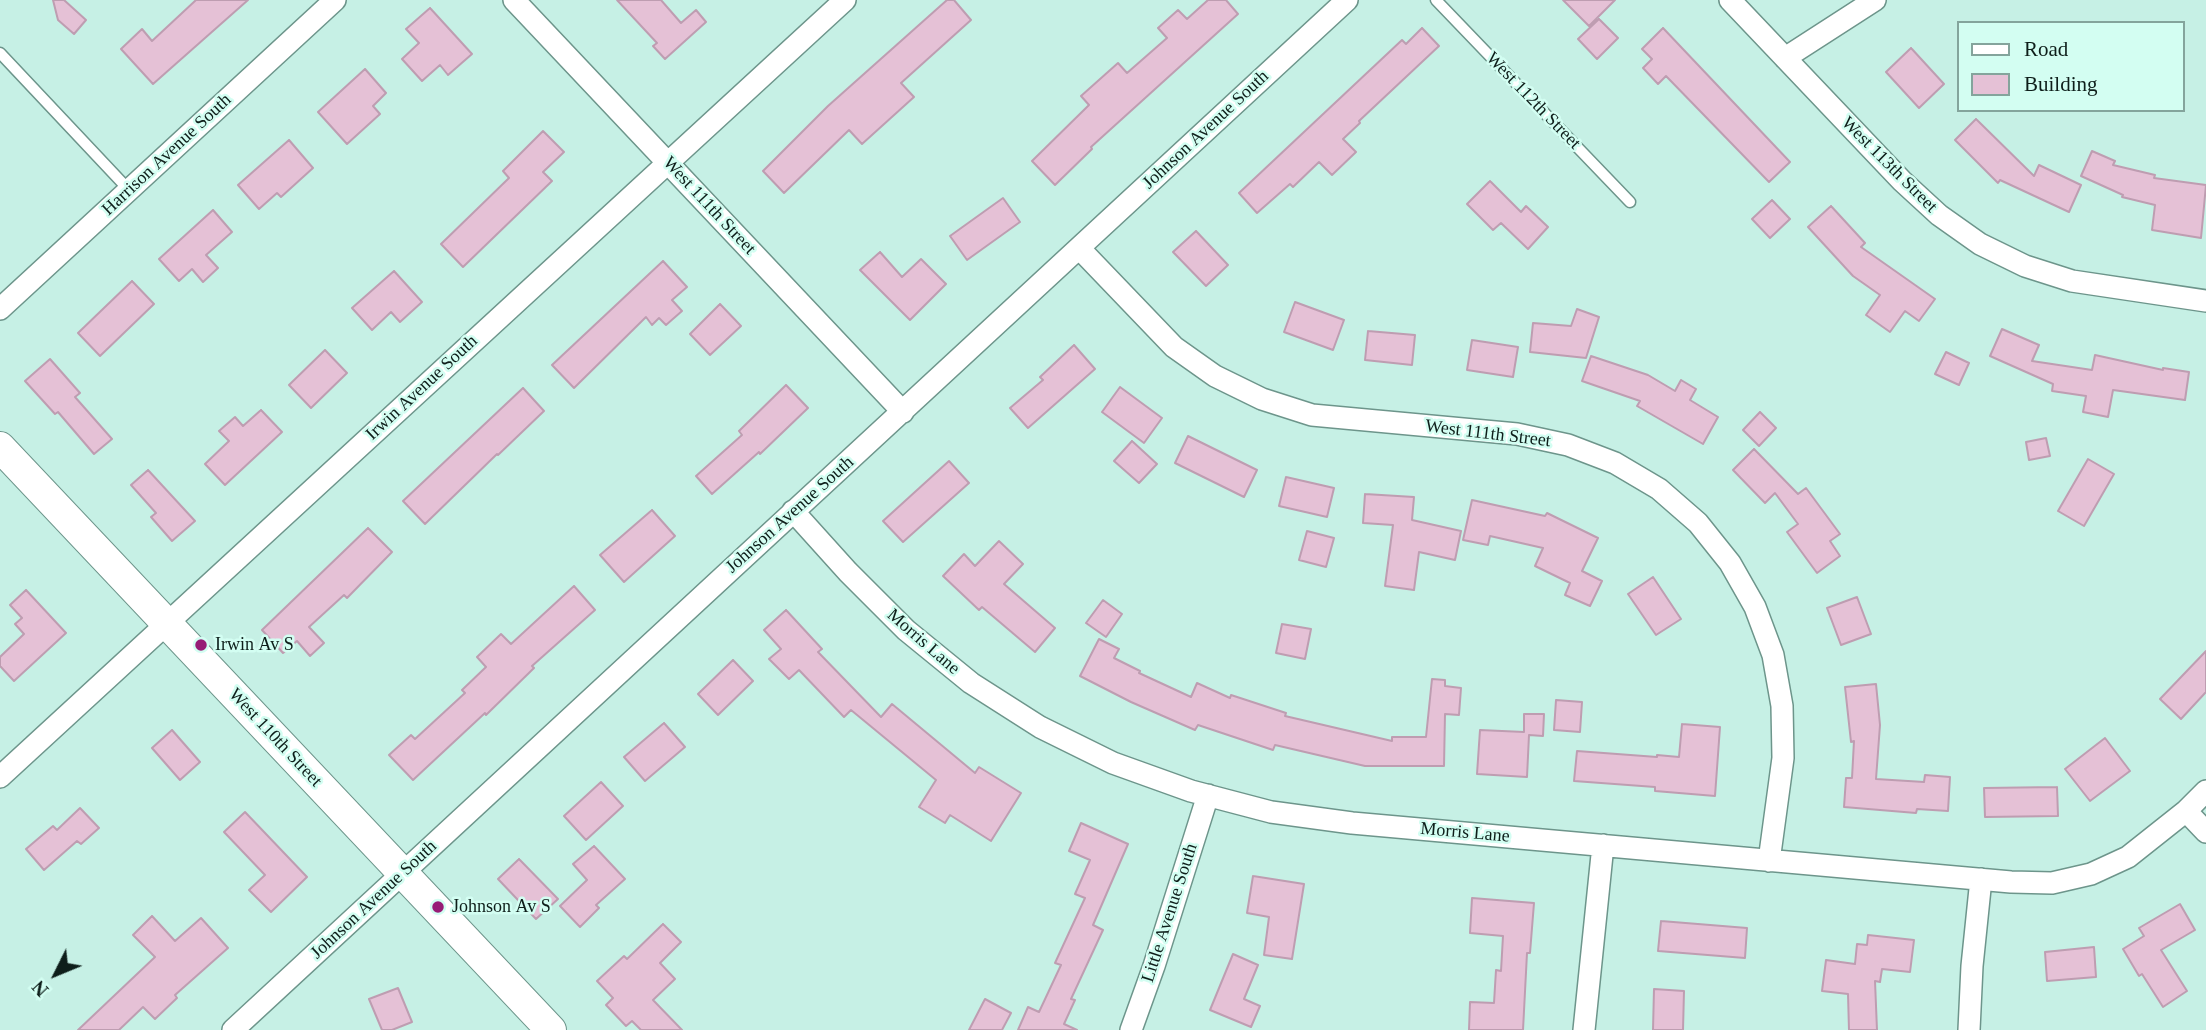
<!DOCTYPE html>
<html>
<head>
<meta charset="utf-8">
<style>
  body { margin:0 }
  #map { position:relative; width:2206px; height:1030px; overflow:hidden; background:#c6f0e5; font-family:Georgia,serif }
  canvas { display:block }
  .legend { position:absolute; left:1957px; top:21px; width:228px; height:91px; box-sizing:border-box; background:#d3fef2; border:2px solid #84a49c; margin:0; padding:9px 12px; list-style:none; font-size:21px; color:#0e1e1a }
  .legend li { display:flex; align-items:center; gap:14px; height:35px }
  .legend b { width:35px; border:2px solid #84a49c }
  .north { position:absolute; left:21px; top:939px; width:70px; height:70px; -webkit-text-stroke:5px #d3fef2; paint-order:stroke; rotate:227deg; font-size:19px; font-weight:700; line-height:28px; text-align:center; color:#0e1e1a }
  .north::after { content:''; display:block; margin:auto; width:24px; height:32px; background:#0e1e1a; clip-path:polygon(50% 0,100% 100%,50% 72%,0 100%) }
</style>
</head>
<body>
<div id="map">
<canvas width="2206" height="1030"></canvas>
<ul class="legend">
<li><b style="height:9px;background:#fff"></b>Road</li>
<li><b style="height:19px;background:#e5c1d6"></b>Building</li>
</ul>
<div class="north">N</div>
</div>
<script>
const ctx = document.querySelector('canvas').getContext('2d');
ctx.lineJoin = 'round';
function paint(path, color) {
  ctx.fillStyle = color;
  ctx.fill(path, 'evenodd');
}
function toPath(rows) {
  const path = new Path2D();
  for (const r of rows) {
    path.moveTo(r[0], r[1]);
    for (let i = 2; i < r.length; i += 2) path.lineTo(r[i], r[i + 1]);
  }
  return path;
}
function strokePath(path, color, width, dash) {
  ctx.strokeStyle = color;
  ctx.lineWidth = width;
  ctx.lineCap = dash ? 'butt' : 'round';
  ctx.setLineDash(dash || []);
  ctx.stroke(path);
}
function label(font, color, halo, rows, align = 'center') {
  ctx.font = font + ' Georgia,serif';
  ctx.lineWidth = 5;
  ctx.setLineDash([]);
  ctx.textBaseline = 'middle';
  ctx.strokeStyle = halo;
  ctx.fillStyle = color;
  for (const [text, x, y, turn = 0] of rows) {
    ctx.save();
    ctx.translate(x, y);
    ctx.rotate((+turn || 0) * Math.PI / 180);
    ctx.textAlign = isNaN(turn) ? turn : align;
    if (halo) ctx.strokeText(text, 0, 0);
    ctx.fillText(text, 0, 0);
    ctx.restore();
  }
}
const building = toPath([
  [53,0,64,0,86,20,74,34,58,20,53,0],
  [196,0,248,0,153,84,121,49,142,29,152,41,196,0],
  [617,0,661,0,681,23,696,10,706,22,665,59,653,46,657,43,617,0],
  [947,0,954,0,971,20,901,83,914,97,862,144,849,130,784,193,763,171,828,106,947,0],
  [1208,0,1226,0,1238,14,1091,147,1092,149,1055,185,1032,161,1089,105,1081,96,1118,63,1127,73,1167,38,1158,28,1178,10,1187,19,1208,0],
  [1563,0,1615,0,1589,26,1563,0],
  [430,8,472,54,448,75,440,65,422,81,402,59,419,43,406,29,430,8],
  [1599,19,1618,38,1597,59,1578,39,1599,19],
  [1422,28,1439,46,1359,121,1360,123,1343,139,1356,152,1332,175,1319,162,1293,187,1290,184,1257,213,1239,193,1402,40,1406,44,1422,28],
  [1663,28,1790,162,1769,182,1666,76,1658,84,1643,68,1652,59,1642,49,1663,28],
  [1911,48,1944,84,1919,108,1886,72,1911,48],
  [365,69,386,93,373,106,380,114,347,144,318,112,365,69],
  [1976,119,2034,176,2039,165,2081,185,2069,212,2000,180,1998,183,1955,140,1976,119],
  [543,131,564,152,543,172,552,181,463,267,441,244,509,178,503,171,543,131],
  [289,140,313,168,281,197,277,193,259,209,238,185,289,140],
  [2092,151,2115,161,2113,165,2155,175,2154,178,2206,185,2201,238,2152,230,2155,205,2122,197,2123,195,2081,176,2092,151],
  [1490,181,1521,212,1526,206,1548,227,1528,249,1501,223,1493,230,1467,204,1490,181],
  [1003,198,1020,222,967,260,950,236,1003,198],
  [1772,200,1790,219,1770,238,1752,219,1772,200],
  [1831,206,1865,243,1861,247,1935,299,1919,321,1905,311,1890,332,1866,315,1880,295,1853,276,1808,227,1831,206],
  [213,210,232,232,206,255,218,268,203,282,192,269,179,281,159,259,213,210],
  [1196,231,1228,265,1206,286,1173,252,1196,231],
  [880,252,902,277,921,259,946,284,910,320,860,270,880,252],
  [663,261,687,287,672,300,682,311,666,325,659,318,652,325,646,317,574,388,552,365,663,261],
  [394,271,422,302,400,322,391,312,372,330,352,308,394,271],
  [132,281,154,304,100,356,78,333,132,281],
  [1295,302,1344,320,1333,350,1284,332,1295,302],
  [720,304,741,326,710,355,690,334,720,304],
  [1577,309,1599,317,1586,358,1530,352,1533,323,1571,326,1577,309],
  [2002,329,2039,345,2032,361,2092,370,2095,355,2163,370,2163,368,2189,372,2185,400,2113,390,2108,417,2083,412,2086,396,2052,391,2053,384,1990,356,2002,329],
  [1368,331,1415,335,1412,365,1365,360,1368,331],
  [1472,340,1518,347,1513,377,1467,370,1472,340],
  [1074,345,1095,369,1028,428,1010,408,1043,380,1040,377,1074,345],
  [325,350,347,373,311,408,289,385,325,350],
  [1946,352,1969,363,1959,385,1935,374,1946,352],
  [1591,356,1648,375,1675,391,1681,380,1696,389,1690,400,1718,417,1703,444,1637,406,1640,401,1582,381,1591,356],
  [50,359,80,393,75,397,112,439,94,454,58,412,55,414,25,381,50,359],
  [786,385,808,408,760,454,759,452,712,494,696,476,742,435,739,431,786,385],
  [1120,387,1162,418,1144,443,1102,412,1120,387],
  [523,388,544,411,498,455,497,454,425,524,403,501,523,388],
  [261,410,282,432,225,485,205,464,229,441,219,431,235,417,243,426,261,410],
  [1760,412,1776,428,1759,446,1743,430,1760,412],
  [1188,436,1257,470,1244,497,1175,463,1188,436],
  [2046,438,2050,456,2029,460,2026,442,2046,438],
  [1132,441,1157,464,1139,483,1114,461,1132,441],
  [1754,449,1798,494,1806,488,1840,534,1830,541,1840,556,1817,573,1787,532,1798,524,1775,493,1765,503,1733,470,1754,449],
  [2088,459,2114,474,2084,526,2058,511,2088,459],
  [949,461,969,483,903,542,883,521,949,461],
  [148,470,195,521,172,541,151,517,156,513,131,485,148,470],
  [1286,477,1334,488,1327,517,1279,506,1286,477],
  [1365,494,1414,497,1412,520,1461,531,1455,560,1419,552,1414,590,1385,586,1393,525,1363,523,1365,494],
  [1472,500,1545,516,1547,513,1598,538,1582,571,1602,581,1590,606,1565,595,1570,583,1535,566,1543,548,1490,536,1488,545,1463,540,1472,500],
  [652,510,675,536,624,582,600,555,652,510],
  [368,528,392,552,347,598,344,595,309,627,324,643,310,656,297,641,283,653,262,630,368,528],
  [1307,531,1334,538,1326,567,1299,560,1307,531],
  [999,541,1023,564,1004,584,1055,628,1035,652,982,607,979,610,943,576,964,554,975,566,999,541],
  [1653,577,1681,619,1656,635,1628,594,1653,577],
  [574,586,595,610,532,666,534,668,486,715,485,713,413,780,389,755,411,735,415,739,465,693,462,690,486,667,477,657,501,634,511,644,574,586],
  [26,590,66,633,14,681,0,666,0,657,24,634,15,624,22,618,10,605,26,590],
  [1857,597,1871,634,1841,645,1827,608,1857,597],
  [1103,600,1122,614,1106,637,1086,623,1103,600],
  [786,610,822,649,818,652,881,717,892,704,975,773,979,767,1021,793,991,841,950,815,945,823,919,807,936,780,851,710,844,717,799,670,789,679,769,659,781,649,764,630,786,610],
  [1282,624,1311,629,1305,659,1276,653,1282,624],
  [1099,639,1119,649,1114,658,1140,671,1139,673,1191,697,1197,683,1230,698,1231,695,1286,713,1285,716,1392,741,1392,737,1426,737,1432,679,1445,680,1445,686,1461,688,1459,715,1445,714,1444,766,1365,766,1275,745,1273,750,1198,725,1195,730,1131,702,1080,676,1099,639],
  [2206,651,2206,692,2181,719,2160,699,2206,651],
  [733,660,753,681,718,715,698,694,733,660],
  [1876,684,1880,725,1876,779,1924,782,1925,775,1950,777,1948,811,1917,809,1916,813,1844,807,1846,778,1852,778,1854,741,1851,742,1845,687,1876,684],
  [1556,700,1582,702,1580,732,1554,730,1556,700],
  [1524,714,1544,714,1543,736,1529,735,1527,777,1477,774,1480,730,1524,732,1524,714],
  [664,723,685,747,645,781,624,757,664,723],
  [1682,724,1720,727,1715,796,1655,791,1655,787,1574,781,1577,751,1657,757,1657,755,1679,757,1682,724],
  [172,730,200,762,180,780,152,748,172,730],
  [2105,738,2130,771,2090,801,2065,769,2105,738],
  [601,782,623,806,586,840,564,816,601,782],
  [2057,787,2058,816,1985,817,1984,788,2057,787],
  [80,808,99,828,81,844,77,841,44,870,26,849,53,826,57,830,80,808],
  [245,812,307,877,271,912,249,890,265,875,224,832,245,812],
  [1081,823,1128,844,1093,925,1103,930,1071,999,1075,1000,1064,1024,1077,1030,1018,1030,1028,1007,1039,1012,1061,965,1055,963,1085,898,1075,894,1090,860,1069,851,1081,823],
  [594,846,625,879,596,905,599,908,580,927,560,906,587,880,573,864,594,846],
  [519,859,558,899,536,919,498,879,519,859],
  [1253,876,1304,884,1292,959,1264,955,1269,917,1247,913,1253,876],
  [1472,898,1534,903,1530,953,1527,953,1523,1030,1469,1030,1470,1002,1494,1003,1496,970,1501,971,1503,936,1470,933,1472,898],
  [2180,904,2195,930,2161,950,2187,991,2163,1007,2142,974,2139,976,2123,949,2144,936,2139,928,2180,904],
  [152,916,175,941,201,918,228,948,175,995,177,998,155,1019,143,1007,119,1030,78,1030,155,957,133,935,152,916],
  [1661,921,1747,928,1745,958,1658,951,1661,921],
  [663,924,681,942,660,963,675,979,653,1000,682,1030,641,1030,632,1021,626,1026,606,1005,613,998,597,981,624,956,627,959,663,924],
  [1868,935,1914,940,1910,972,1882,969,1880,982,1875,981,1877,1030,1849,1030,1848,994,1822,991,1826,960,1855,964,1857,944,1867,945,1868,935],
  [2094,947,2096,977,2047,981,2045,952,2094,947],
  [1233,954,1258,965,1244,999,1260,1006,1251,1027,1210,1010,1233,954],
  [398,988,412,1022,392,1030,382,1030,369,999,398,988],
  [1654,989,1684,991,1683,1030,1653,1030,1654,989],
  [985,999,1011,1013,1002,1030,969,1030,985,999]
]);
paint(building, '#e5c1d6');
strokePath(building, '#be9db1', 2);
const lane = toPath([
  [1436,0,1630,202],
  [0,53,129,190]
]);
const street = toPath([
  [514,0,903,412],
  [1730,0,1902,181,1939,215,1980,244,2025,266,2072,281,2206,301],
  [1785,58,1875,0],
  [1079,248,1174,347,1215,376,1262,399,1312,415,1517,434,1568,445,1615,463,1659,489,1698,523,1730,563,1755,607,1773,655,1782,706,1783,758,1769,861],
  [0,309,335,0],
  [793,511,848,572,906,630,971,683,1040,727,1113,763,1191,791,1271,812,1352,823,2011,882,2052,883,2091,874,2128,857,2186,811,2206,791],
  [0,777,845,0],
  [2186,811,2206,832],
  [233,1030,1347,0],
  [1131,1030,1154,966,1208,795],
  [1584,1030,1603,845],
  [1969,1030,1972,966,1981,879]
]);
const secondary = toPath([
  [0,447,551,1030]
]);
strokePath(lane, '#6d958b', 13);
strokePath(street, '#6d958b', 24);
strokePath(secondary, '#6d958b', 32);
strokePath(lane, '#fff', 10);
strokePath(street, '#fff', 21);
strokePath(secondary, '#fff', 30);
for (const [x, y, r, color] of [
  [201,645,7,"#971c76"],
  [438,907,7,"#971c76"]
]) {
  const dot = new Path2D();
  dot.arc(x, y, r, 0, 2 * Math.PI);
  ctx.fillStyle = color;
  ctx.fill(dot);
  strokePath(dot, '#d3fef2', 2.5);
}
label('18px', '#0e1e1a', '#d3fef2', [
  ["West 112th Street",1533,101,46],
  ["Johnson Avenue South",1206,130,-43],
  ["Harrison Avenue South",167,155,-43],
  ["West 113th Street",1889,165,45],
  ["West 111th Street",709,206,47],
  ["Irwin Avenue South",422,388,-43],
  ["West 111th Street",1488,434,7],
  ["Johnson Avenue South",790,515,-42],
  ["Morris Lane",923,642,41],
  ["West 110th Street",275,738,47],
  ["Morris Lane",1465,833,5],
  ["Johnson Avenue South",374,900,-43],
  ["Little Avenue South",1170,913,-72]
]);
label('18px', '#0e1e1a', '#d3fef2', [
  ["Irwin Av S",215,645],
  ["Johnson Av S",452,907]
], 'left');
</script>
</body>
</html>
